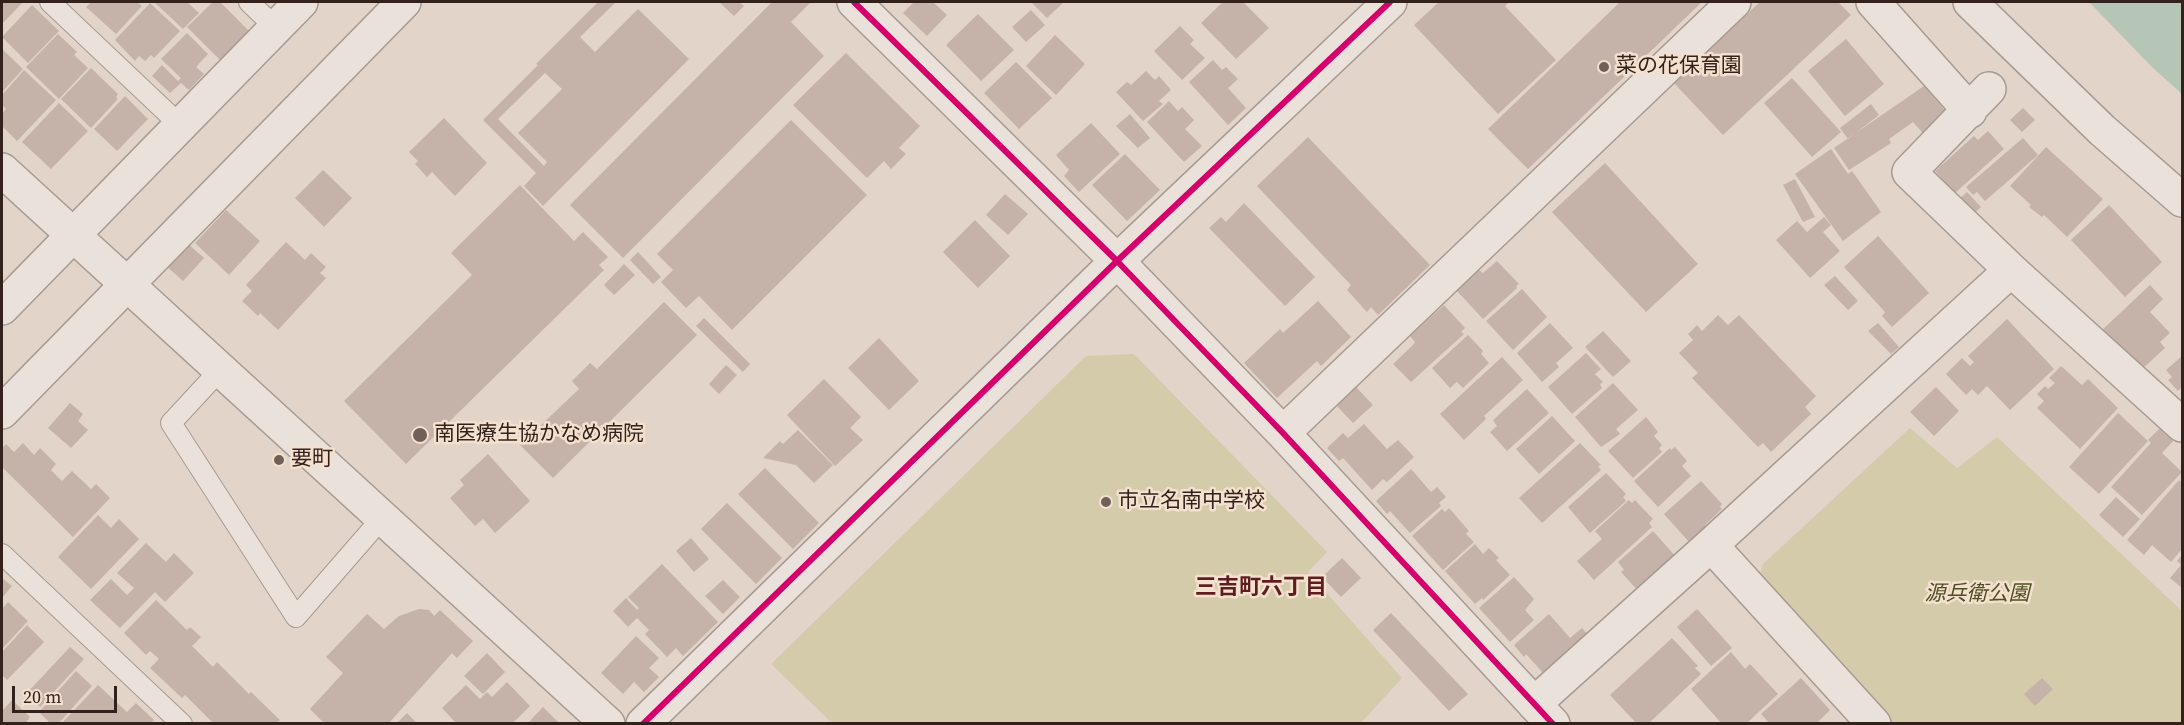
<!DOCTYPE html>
<html>
<head>
<meta charset="utf-8">
<style>
  body { margin:0 }
  #map { position:relative; width:2184px; height:725px; overflow:hidden; background:#e2d4c8; font-family:"Source Serif 4",serif }
  canvas { display:block }
  .frame { position:absolute; inset:0; border:3px solid #33221c; pointer-events:none }
  .scale { position:absolute; left:12px; top:686px; width:105px; height:27px; box-sizing:border-box; border:3px solid #33221c; border-top:0; padding-left:8px; font-size:18px; line-height:21px; white-space:nowrap; color:#33221c; -webkit-text-stroke:4px #f4e0ce; paint-order:stroke }
</style>
</head>
<body>
<div id="map">
<canvas width="2184" height="725"></canvas>
<div class="frame"></div>
<div class="scale">20 m</div>
</div>
<script>
const ctx = document.querySelector('canvas').getContext('2d');
ctx.lineJoin = 'round';
function paint(path, color) {
  ctx.fillStyle = color;
  ctx.fill(path, 'evenodd');
}
function toPath(rows) {
  const path = new Path2D();
  for (const r of rows) {
    path.moveTo(r[0], r[1]);
    for (let i = 2; i < r.length; i += 2) path.lineTo(r[i], r[i + 1]);
  }
  return path;
}
function strokePath(path, color, width, dash) {
  ctx.strokeStyle = color;
  ctx.lineWidth = width;
  ctx.lineCap = dash ? 'butt' : 'round';
  ctx.setLineDash(dash || []);
  ctx.stroke(path);
}
function label(font, color, halo, rows, align = 'center') {
  ctx.font = font + ' "Source Serif 4","Noto Sans JP",serif';
  ctx.lineWidth = 5;
  ctx.setLineDash([]);
  ctx.textBaseline = 'middle';
  ctx.strokeStyle = halo;
  ctx.fillStyle = color;
  for (const [text, x, y, turn = 0] of rows) {
    ctx.save();
    ctx.translate(x, y);
    ctx.rotate((+turn || 0) * Math.PI / 180);
    ctx.textAlign = isNaN(turn) ? turn : align;
    if (halo) ctx.strokeText(text, 0, 0);
    ctx.fillText(text, 0, 0);
    ctx.restore();
  }
}
paint(toPath([
  [1134,354,1327,552,1308,572,1402,678,1361,723,832,723,771,664,1086,356],
  [1910,428,1957,468,1997,437,2182,611,2182,723,1886,723,1757,585,1763,564]
]), '#d4cbab');
paint(toPath([
  [2089,2,2182,2,2182,94,2153,68]
]), '#b5c5b6');
paint(toPath([
  [2,2,23,2,2,24],
  [91,2,137,2,142,6,116,34,86,7],
  [154,2,187,2,199,13,183,29],
  [213,2,220,2,249,31,220,60,187,27],
  [598,2,616,2,580,37,595,52,638,9,689,59,543,206,524,186,536,173,483,120,538,65,536,64],
  [545,73,562,89,518,133,547,162,544,166,498,119],
  [719,2,739,2,744,6,734,16],
  [772,2,811,2,791,22,824,56,623,258,570,205],
  [914,2,933,2,947,15,927,36,903,13],
  [1031,2,1064,2,1047,18],
  [1223,2,1243,2,1269,28,1236,59,1201,23],
  [1439,2,1509,2,1505,6,1556,60,1498,114,1414,25],
  [1620,2,1702,2,1528,169,1488,129],
  [1760,2,1838,2,1851,15,1723,135,1673,82],
  [150,3,180,31,154,58,151,55,145,61,139,56,135,61,115,40],
  [32,5,59,31,28,63,2,37],
  [1031,10,1045,25,1026,42,1012,27],
  [978,14,1014,50,981,81,946,45],
  [1180,26,1194,40,1190,44,1205,58,1182,80,1154,51],
  [187,33,208,54,196,67,204,74,189,90,181,83,170,93,152,76,162,65,178,81,181,78,161,59],
  [58,34,77,52,74,55,88,68,59,99,26,67],
  [1055,35,1085,64,1056,95,1026,66],
  [1846,39,1884,84,1845,116,1808,71],
  [2,49,23,69,2,92],
  [846,53,920,126,899,148,906,154,891,169,884,161,867,178,793,105],
  [1213,60,1222,70,1226,67,1238,79,1228,88,1246,108,1228,125,1189,82],
  [1016,62,1052,98,1019,129,984,93],
  [91,68,118,94,116,97,118,99,91,128,61,99],
  [24,70,56,100,17,141,2,126,2,114,6,109,2,105,2,95],
  [1146,71,1155,80,1159,76,1171,90,1159,101,1163,104,1143,121,1116,92,1127,82,1131,85],
  [1792,78,1841,132,1812,157,1764,103],
  [1924,86,1953,120,1929,140,1913,122,1889,139,1891,143,1849,170,1834,148],
  [125,96,148,119,117,151,94,129],
  [1169,101,1178,111,1182,107,1194,120,1185,129,1202,146,1184,162,1147,122],
  [59,103,88,131,51,169,22,142],
  [1871,104,1879,115,1848,139,1840,128],
  [2023,108,2035,120,2022,132,2010,120],
  [1130,114,1150,138,1138,148,1116,126],
  [444,118,487,163,455,196,432,172,427,177,415,164,418,161,409,152],
  [791,120,867,195,732,330,699,296,686,308,661,282,673,270,657,254],
  [1091,123,1120,154,1079,192,1064,176,1069,170,1056,155],
  [1988,131,2004,149,1955,193,1935,171,1974,136,1978,140],
  [1308,137,1430,265,1378,315,1371,307,1367,312,1347,290,1351,285,1257,186],
  [2023,138,2038,155,1985,201,1977,192,1973,195,1966,187],
  [2046,147,2103,199,2067,237,2044,215,2042,217,2029,207,2031,205,2010,186],
  [1831,149,1848,174,1852,171,1881,212,1843,241,1795,174],
  [1125,154,1160,190,1127,221,1092,185],
  [1605,163,1698,264,1646,312,1552,212],
  [323,170,352,198,324,227,295,198],
  [1795,179,1815,217,1803,222,1783,185],
  [520,185,574,241,583,232,608,257,599,265,604,270,406,464,344,401,472,275,451,253],
  [1967,192,1981,207,1969,218,1955,203],
  [1005,194,1028,214,1008,235,986,215],
  [1244,203,1315,277,1285,306,1209,228,1221,217,1226,222],
  [2109,205,2162,262,2125,297,2071,240],
  [226,210,260,241,229,275,195,243],
  [1824,217,1831,225,1823,232,1840,251,1810,278,1776,240,1797,221,1807,232],
  [975,220,1010,256,978,288,943,252],
  [1878,236,1929,293,1892,327,1882,316,1885,312,1844,267],
  [185,241,204,258,183,281,164,264],
  [286,242,305,260,311,253,326,267,320,273,326,278,278,330,260,313,258,316,242,301,252,291,246,285],
  [638,252,661,277,653,284,630,260],
  [1497,261,1519,284,1516,286,1517,288,1483,319,1457,291,1479,270,1483,273],
  [624,264,635,275,614,295,604,285],
  [1835,276,1858,301,1848,310,1824,285],
  [2150,285,2163,299,2150,312,2170,333,2160,342,2165,348,2140,371,2102,330],
  [1522,289,1547,317,1513,350,1486,321],
  [1318,301,1351,337,1321,366,1317,361,1277,398,1244,363,1280,329,1283,333],
  [664,302,697,335,553,478,520,445,579,389,572,381,590,363,597,369],
  [1444,305,1465,328,1461,332,1464,334,1411,382,1393,364,1412,346,1415,342,1410,336],
  [1718,315,1728,325,1739,315,1816,396,1805,407,1811,414,1771,452,1763,443,1758,447,1692,378,1698,373,1679,353,1693,340,1688,334,1697,325,1702,331],
  [704,318,750,364,743,372,696,326],
  [2007,319,2054,369,2010,410,1987,386,1978,395,1972,389,1966,395,1946,374,1962,358,1970,366,1974,362,1968,356],
  [1550,323,1573,348,1556,363,1559,367,1542,382,1517,353],
  [1878,323,1899,347,1891,354,1868,331],
  [1603,331,1631,361,1613,377,1585,347],
  [1468,335,1483,351,1481,354,1489,363,1463,388,1457,382,1450,388,1432,368],
  [879,338,919,381,889,410,848,368],
  [1586,353,1601,369,1595,374,1603,382,1600,384,1602,388,1572,414,1548,387],
  [2182,356,2182,387,2178,391,2168,380,2172,377,2166,370],
  [1502,357,1523,380,1484,416,1486,419,1464,440,1440,414],
  [726,365,737,375,719,394,709,384],
  [2061,366,2082,385,2088,379,2118,408,2080,449,2037,408,2044,401,2037,394,2045,386,2048,389,2055,383,2049,378],
  [824,379,861,417,850,428,863,440,835,466,787,415],
  [1613,383,1638,410,1616,429,1620,434,1601,447,1575,417],
  [1356,387,1373,405,1353,423,1336,405],
  [1936,387,1959,411,1934,436,1910,412],
  [1527,389,1549,413,1507,451,1490,432,1497,426,1493,420],
  [70,403,83,414,78,421,88,430,71,448,48,428],
  [2118,413,2148,441,2099,494,2069,467],
  [1552,416,1575,441,1539,474,1516,449],
  [1646,417,1658,432,1654,436,1662,445,1659,448,1662,452,1633,478,1608,451],
  [1364,424,1387,449,1398,440,1414,457,1387,482,1383,479,1372,490,1343,458,1339,461,1327,448,1343,433,1348,438],
  [2163,425,2176,438,2162,453,2182,472,2142,515,2111,487,2151,443,2148,440],
  [798,430,833,465,814,483,796,465,763,458,780,441,783,444],
  [23,443,34,455,40,448,56,464,51,470,62,481,72,471,91,489,96,484,110,498,73,537,2,467,2,449,6,444,14,452],
  [1580,443,1601,465,1598,466,1601,470,1542,523,1519,498],
  [1675,447,1687,461,1682,466,1691,476,1658,507,1634,481,1670,448,1671,450],
  [488,454,530,501,495,533,483,519,475,526,450,498,464,485,460,480],
  [765,468,819,523,793,549,738,494],
  [1411,469,1431,492,1437,487,1446,497,1439,503,1441,506,1410,533,1390,511,1387,514,1376,501],
  [1606,473,1626,494,1623,497,1626,501,1590,533,1568,507],
  [2179,480,2182,483,2182,549,2171,562,2152,545,2144,555,2127,540],
  [1701,481,1722,504,1720,507,1722,509,1705,525,1709,528,1689,542,1664,514],
  [2116,497,2140,519,2123,537,2099,515],
  [1629,500,1632,503,1635,500,1653,519,1649,523,1652,527,1594,580,1577,561,1602,539,1595,531],
  [727,503,782,558,756,584,701,529],
  [1449,508,1469,531,1466,534,1474,542,1443,570,1412,536,1442,509,1445,512],
  [98,515,111,528,119,519,139,539,91,589,58,557],
  [1653,531,1677,558,1639,592,1621,572,1624,570,1618,562],
  [691,538,709,559,694,572,676,551],
  [146,543,166,562,174,553,194,573,165,602,155,592,120,628,90,600,111,579,127,595,134,588,117,573],
  [1475,544,1483,554,1489,548,1499,558,1496,560,1510,575,1483,600,1482,598,1475,604,1445,571],
  [2182,555,2182,588,2170,578,2181,565,2177,561],
  [1342,558,1361,578,1341,597,1322,577],
  [662,564,718,622,683,656,676,648,667,657,645,634,649,630,637,618,628,627,613,611,626,598,637,610,639,608,628,597],
  [1514,577,1534,599,1525,610,1534,620,1510,642,1479,608],
  [2,578,12,586,2,598],
  [723,580,740,597,723,614,705,596],
  [156,600,187,630,190,627,201,637,192,646,213,667,217,662,249,694,251,692,280,720,276,724,214,724,185,695,182,698,150,668,159,659,150,651,146,655,124,633],
  [8,602,28,621,2,649,2,609],
  [419,609,429,610,434,616,440,610,473,641,457,658,452,653,388,724,325,724,310,709,343,673,326,657,367,614,384,629,399,616],
  [1697,609,1732,648,1711,666,1677,627],
  [1391,613,1468,694,1449,711,1373,630],
  [1549,614,1570,638,1582,628,1589,636,1559,664,1557,661,1543,673,1526,654,1524,657,1514,645],
  [27,625,44,642,7,680,2,675,2,652],
  [636,636,659,658,649,668,659,677,644,692,634,682,623,694,601,673],
  [1672,638,1698,666,1695,668,1701,674,1648,724,1637,724,1610,695],
  [70,647,84,659,40,707,26,694],
  [1731,652,1745,669,1750,664,1778,694,1746,724,1722,724,1691,689],
  [487,653,505,672,483,694,464,676],
  [76,671,92,686,58,724,51,724,39,712],
  [1801,678,1830,710,1816,724,1770,724,1761,714],
  [2042,678,2053,689,2035,706,2024,694],
  [507,682,530,706,512,724,457,724,442,708,466,685,480,699,487,692,492,697],
  [98,685,127,712,136,703,154,720,150,724,61,724],
  [12,700,30,717,25,724,2,724,2,711],
  [543,707,560,724,527,724],
  [407,713,418,724,396,724]
]), '#c5b2a9');
const service = toPath([
  [50,2,180,125],
  [249,2,275,27],
  [220,370,171,423,296,617,382,518],
  [2,554,182,724]
]);
const minor = toPath([
  [854,2,1117,261,1283,433,1553,724],
  [1873,2,1970,111],
  [1970,2,2102,130,2182,200],
  [1989,89,1909,172,2011,270,2182,425],
  [2,308,301,2],
  [2,412,404,2],
  [1283,433,1734,2],
  [1711,545,1874,724],
  [1534,704,1711,545,2011,270],
  [643,724,1117,261,1390,2]
]);
const tertiary = toPath([
  [2,170,608,724]
]);
strokePath(service, '#a69a92', 22);
strokePath(minor, '#a69a92', 36);
strokePath(tertiary, '#a69a92', 36);
strokePath(service, '#eae2da', 20);
strokePath(minor, '#eae2da', 33);
strokePath(tertiary, '#eae2da', 33);
strokePath(toPath([
  [854,2,1117,261,1283,433,1553,724],
  [643,724,1117,261,1390,2]
]), '#d6006c', 6);
for (const [x, y, r, color] of [
  [1604,67,6,"#706058"],
  [420,435,8,"#706058"],
  [279,460,6,"#706058"],
  [1106,502,6,"#706058"]
]) {
  const dot = new Path2D();
  dot.arc(x, y, r, 0, 2 * Math.PI);
  ctx.fillStyle = color;
  ctx.fill(dot);
  strokePath(dot, '#f4e0ce', 2);
}
label('21px', '#33221c', '#f4e0ce', [
  ["菜の花保育園",1616,67],
  ["南医療生協かなめ病院",434,435],
  ["要町",291,460],
  ["市立名南中学校",1118,502]
], 'left');
label('italic 21px', '#4e4f23', '#f4e0ce', [
  ["源兵衛公園",1977,595]
]);
label('bold 22px', '#5e1d1f', '#f4e0ce', [
  ["三吉町六丁目",1261,588]
]);
</script>
</body>
</html>
